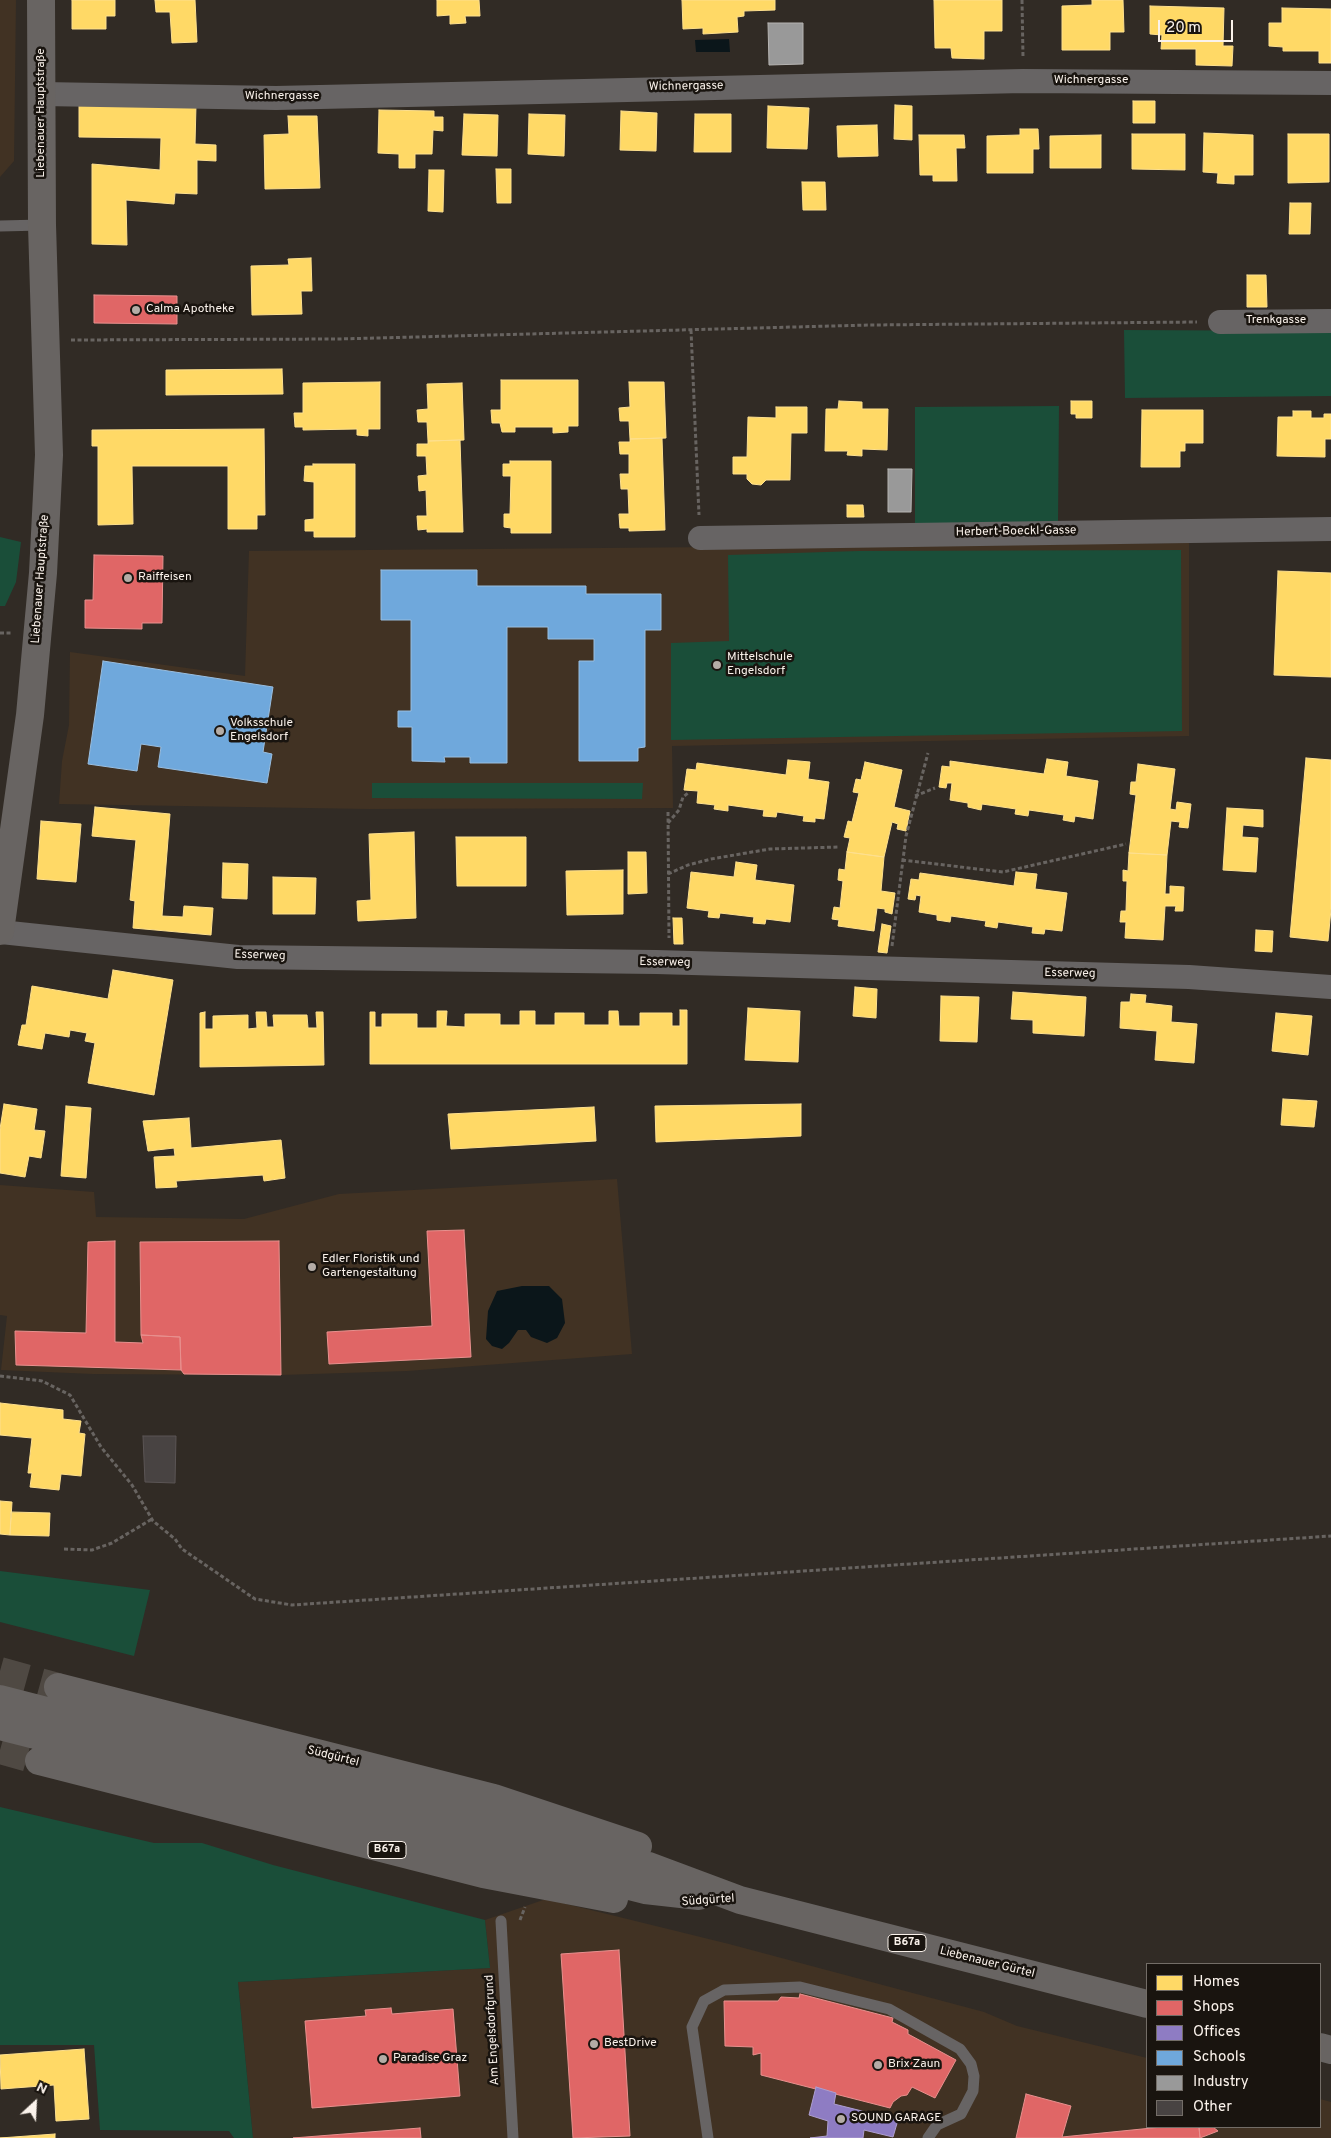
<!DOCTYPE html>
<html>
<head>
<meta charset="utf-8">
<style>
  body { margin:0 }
  #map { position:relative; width:1331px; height:2138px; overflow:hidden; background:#312b25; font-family:Overpass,sans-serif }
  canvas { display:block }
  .legend { position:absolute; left:1146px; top:1963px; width:175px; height:165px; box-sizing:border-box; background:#19140f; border:1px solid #736d67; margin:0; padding:6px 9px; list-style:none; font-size:15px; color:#faf2eb }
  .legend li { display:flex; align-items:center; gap:10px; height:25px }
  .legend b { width:25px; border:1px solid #736d67 }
  .north { position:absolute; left:10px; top:2078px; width:50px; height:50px; -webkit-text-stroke:4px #19140f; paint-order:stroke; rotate:25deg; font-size:14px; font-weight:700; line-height:20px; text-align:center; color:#faf2eb }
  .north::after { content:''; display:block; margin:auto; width:18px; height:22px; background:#faf2eb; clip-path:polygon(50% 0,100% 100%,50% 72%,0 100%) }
  .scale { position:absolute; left:1158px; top:20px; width:75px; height:22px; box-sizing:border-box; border:2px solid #faf2eb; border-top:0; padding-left:6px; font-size:15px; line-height:18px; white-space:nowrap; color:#faf2eb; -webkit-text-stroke:4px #19140f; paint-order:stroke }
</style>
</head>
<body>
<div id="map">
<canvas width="1331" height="2138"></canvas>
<ul class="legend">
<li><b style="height:14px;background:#ffd966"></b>Homes</li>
<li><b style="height:14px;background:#e06666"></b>Shops</li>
<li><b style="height:14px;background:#8e7cc3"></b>Offices</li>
<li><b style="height:14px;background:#6fa8dc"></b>Schools</li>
<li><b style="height:14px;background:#999"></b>Industry</li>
<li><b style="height:14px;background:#484342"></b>Other</li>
</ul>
<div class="north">N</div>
<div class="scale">20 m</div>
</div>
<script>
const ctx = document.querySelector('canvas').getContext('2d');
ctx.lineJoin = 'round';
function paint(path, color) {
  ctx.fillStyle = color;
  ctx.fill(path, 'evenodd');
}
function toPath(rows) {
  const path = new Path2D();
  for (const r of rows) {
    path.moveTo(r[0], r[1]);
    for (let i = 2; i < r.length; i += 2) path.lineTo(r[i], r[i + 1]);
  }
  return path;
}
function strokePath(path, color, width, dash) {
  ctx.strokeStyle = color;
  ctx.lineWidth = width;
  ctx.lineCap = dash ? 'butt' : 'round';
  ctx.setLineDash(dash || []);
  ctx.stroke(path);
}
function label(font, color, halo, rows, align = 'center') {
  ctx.font = font + ' Overpass,sans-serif';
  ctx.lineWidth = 5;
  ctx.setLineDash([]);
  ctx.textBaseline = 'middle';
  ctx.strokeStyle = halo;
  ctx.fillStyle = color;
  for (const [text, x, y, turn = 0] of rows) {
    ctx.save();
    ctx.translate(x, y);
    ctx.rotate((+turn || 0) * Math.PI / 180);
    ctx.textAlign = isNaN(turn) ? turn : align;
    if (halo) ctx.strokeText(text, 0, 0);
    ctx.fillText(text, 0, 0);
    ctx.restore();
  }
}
paint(toPath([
  [0,0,16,0,14,161,0,177],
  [1189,543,1189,736,672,746,673,808,369,809,59,804,62,761,69,725,70,652,245,676,249,551],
  [617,1179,632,1354,407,1371,281,1375,93,1374,1,1370,7,1316,0,1315,0,1185,94,1192,96,1217,244,1219,339,1194],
  [546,1899,729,1944,984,2012,1017,2026,1147,2058,1147,2127,1320,2127,1320,2099,1331,2102,1331,2138,253,2138,238,1982,490,1968,485,1920]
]), '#413223');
paint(toPath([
  [1124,330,1331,331,1331,396,1125,398],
  [1059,406,1058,523,915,525,915,407],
  [0,537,21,542,16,582,5,606,0,606],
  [1181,550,1182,731,671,740,671,643,729,641,728,555,859,551],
  [372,783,643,783,642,799,372,798],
  [0,1571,150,1590,134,1656,0,1622],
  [0,1807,154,1843,202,1843,273,1865,485,1920,490,1968,238,1982,253,2138,234,2138,229,2131,100,2130,94,2045,0,2045]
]), '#1a4e39');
paint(toPath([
  [729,39,730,52,696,52,695,40],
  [522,1286,549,1286,562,1299,565,1323,557,1338,547,1343,531,1337,526,1330,518,1330,509,1343,502,1349,492,1346,486,1339,488,1311,497,1291]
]), '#0b161a');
const homes = toPath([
  [72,0,115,0,115,16,106,16,106,29,72,29,72,0],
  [155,0,195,0,197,42,172,43,170,12,156,12,155,0],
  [437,0,479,0,480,16,465,16,466,23,450,24,450,15,437,16,437,0],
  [682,0,775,0,775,10,744,11,744,16,737,17,738,32,703,34,703,28,683,29,682,0],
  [934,0,1002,0,1002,31,984,31,984,59,952,58,951,48,935,48,934,0],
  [1092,0,1123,0,1124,32,1110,32,1110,50,1062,50,1062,6,1092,5,1092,0],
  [1150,6,1224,8,1223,46,1233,46,1232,66,1196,65,1196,49,1161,49,1162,35,1150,34,1150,6],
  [1282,8,1331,9,1331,63,1319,63,1319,51,1283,51,1283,47,1269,46,1269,23,1282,23,1282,8],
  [1133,101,1155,101,1155,123,1133,123,1133,101],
  [79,103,196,105,195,144,216,145,216,161,197,160,197,194,175,193,174,204,126,200,127,245,92,244,92,164,160,170,161,138,79,137,79,103],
  [895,105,912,106,912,140,894,139,895,105],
  [768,106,809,108,807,149,767,148,768,106],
  [379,110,434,111,434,117,443,117,443,131,433,130,432,154,415,154,415,168,399,168,399,154,378,153,379,110],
  [621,111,657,113,656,151,620,150,621,111],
  [464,114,498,115,497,156,462,155,464,114],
  [529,114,565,115,564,156,528,154,529,114],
  [695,114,731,114,731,152,694,152,695,114],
  [288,116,317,116,320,188,265,189,264,135,289,134,288,116],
  [877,125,878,156,838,157,837,126,877,125],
  [1020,129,1038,129,1039,149,1033,149,1033,173,987,173,987,136,1020,135,1020,129],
  [1204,133,1253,135,1253,175,1234,175,1234,184,1217,183,1218,173,1203,172,1204,133],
  [1132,134,1185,134,1185,170,1132,169,1132,134],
  [1288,134,1329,134,1329,182,1288,183,1288,134],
  [919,135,964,135,965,148,956,148,957,181,933,181,933,175,920,175,919,135],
  [1101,135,1101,168,1050,168,1050,136,1101,135],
  [496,169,511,169,511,203,497,203,496,169],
  [429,170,444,170,443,212,428,211,429,170],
  [802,182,825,182,826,210,803,210,802,182],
  [1290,203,1311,203,1310,234,1289,234,1290,203],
  [311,258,312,291,301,291,302,314,252,315,251,266,289,265,288,259,311,258],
  [1247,275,1266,275,1267,307,1247,307,1247,275],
  [282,369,283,394,166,395,166,370,282,369],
  [501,380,578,380,578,426,568,426,568,432,553,433,553,427,515,427,515,432,502,432,500,423,492,423,491,410,501,410,501,380],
  [380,382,380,429,368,429,368,436,357,435,357,429,303,430,303,427,295,427,294,413,303,413,303,383,380,382],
  [629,382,664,382,666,438,630,439,629,421,620,421,619,408,630,407,629,382],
  [462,383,464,440,428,441,427,422,418,422,417,410,428,409,427,384,462,383],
  [839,401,862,402,862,409,888,409,887,450,862,449,862,456,847,455,848,451,825,451,826,409,838,409,839,401],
  [1071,401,1092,401,1092,418,1076,418,1076,414,1071,414,1071,401],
  [776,407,807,407,807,433,791,433,790,480,766,480,761,485,752,484,747,479,747,474,733,474,733,457,747,457,748,417,776,418,776,407],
  [1142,410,1203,410,1203,443,1185,443,1185,451,1180,451,1180,467,1141,467,1142,410],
  [1293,411,1311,411,1311,418,1324,418,1324,414,1331,414,1331,439,1325,439,1325,457,1277,456,1278,417,1293,417,1293,411],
  [264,429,265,515,257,515,257,529,228,529,228,466,132,466,133,524,98,525,98,446,92,446,92,430,264,429],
  [662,438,665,530,629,531,629,528,620,528,619,514,629,514,628,489,621,489,620,474,629,474,629,454,620,454,619,442,630,442,630,439,662,438],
  [460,440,463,532,427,532,427,529,418,530,417,516,427,516,426,490,419,491,418,476,427,475,426,456,417,456,417,444,428,444,428,441,460,440],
  [510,461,551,461,551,533,511,533,511,528,504,527,504,514,510,514,511,476,503,476,503,464,510,464,510,461],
  [313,464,355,464,355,537,314,537,314,531,305,531,305,520,314,519,314,482,304,481,305,466,313,466,313,464],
  [847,505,863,505,864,517,847,517,847,505],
  [1278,571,1331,573,1331,677,1274,675,1278,571],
  [1306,758,1331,760,1331,909,1328,941,1290,937,1306,758],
  [1047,759,1068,762,1066,776,1098,781,1093,819,1075,816,1074,822,1063,820,1064,815,1029,810,1028,816,1015,814,1016,809,982,804,981,810,968,807,968,803,950,800,952,783,947,783,946,788,939,787,942,766,950,767,950,761,1044,774,1047,759],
  [788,760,810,762,808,779,829,782,824,819,815,818,815,822,803,821,804,816,777,812,776,817,763,816,764,810,728,805,728,811,714,809,715,805,697,803,698,791,684,790,687,769,696,770,697,763,786,775,788,760],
  [865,762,902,770,894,807,910,811,906,831,897,829,898,824,892,822,884,857,847,852,850,838,844,837,848,821,852,822,859,793,853,792,856,779,861,780,865,762],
  [1138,764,1175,769,1170,809,1176,810,1177,802,1191,804,1188,828,1179,827,1180,822,1171,821,1167,855,1129,853,1136,795,1130,794,1131,782,1136,782,1138,764],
  [95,807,170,814,162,916,183,917,184,906,213,908,211,935,133,928,135,901,130,900,136,840,92,836,95,807],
  [1227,808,1263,810,1263,827,1243,825,1242,837,1258,838,1256,872,1223,870,1227,808],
  [41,821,81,824,76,882,37,879,41,821],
  [414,832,416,918,358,921,357,901,371,900,369,834,414,832],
  [456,837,526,837,526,886,457,886,456,837],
  [628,852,646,852,647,893,628,894,628,852],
  [847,852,884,857,881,891,895,893,892,914,885,912,885,909,877,908,874,931,838,926,839,920,832,919,834,907,840,908,843,881,838,880,839,869,845,870,847,852],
  [1129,853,1167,855,1165,894,1170,894,1170,886,1184,887,1183,911,1175,911,1176,906,1165,906,1163,940,1125,938,1126,922,1120,922,1121,911,1126,911,1127,881,1123,881,1123,870,1128,871,1129,853],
  [736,862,757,865,755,880,794,885,790,922,766,919,765,924,753,923,754,917,720,913,719,918,708,917,709,911,687,908,691,872,734,877,736,862],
  [223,863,248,864,247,899,222,898,223,863],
  [623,870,623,914,567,915,566,871,623,870],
  [1016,872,1037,874,1035,889,1067,893,1062,931,1045,929,1044,934,1032,933,1033,927,998,922,997,928,985,926,986,921,951,916,950,922,937,920,937,915,919,912,921,896,916,895,915,900,908,899,911,879,919,880,920,873,1014,886,1016,872],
  [273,877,316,878,315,914,273,914,273,877],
  [673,918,682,918,683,944,674,944,673,918],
  [882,924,891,926,887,953,878,952,882,924],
  [1256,930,1273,931,1272,952,1255,951,1256,930],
  [113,970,173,980,154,1095,88,1083,95,1043,85,1041,87,1033,70,1030,69,1037,45,1033,42,1049,18,1045,22,1025,26,1025,32,986,108,999,113,970],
  [855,987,877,989,876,1018,853,1016,855,987],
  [1013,992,1086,997,1084,1036,1033,1033,1033,1020,1011,1019,1013,992],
  [1131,994,1146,995,1145,1003,1172,1006,1171,1022,1197,1024,1194,1063,1155,1060,1157,1031,1120,1028,1121,1002,1130,1002,1131,994],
  [941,996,979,997,977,1042,940,1041,941,996],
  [748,1008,800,1011,798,1062,745,1060,748,1008],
  [680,1010,687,1010,687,1064,370,1064,370,1012,375,1012,375,1027,382,1027,382,1014,417,1014,417,1028,437,1028,437,1011,447,1011,446,1026,465,1027,465,1014,500,1014,500,1025,520,1025,520,1011,535,1011,535,1025,555,1025,555,1013,584,1013,584,1025,609,1025,609,1011,618,1011,619,1026,640,1026,640,1013,672,1013,672,1026,680,1026,680,1010],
  [205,1012,205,1029,213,1029,213,1016,248,1015,248,1029,257,1028,256,1012,266,1012,267,1027,274,1027,273,1015,307,1015,308,1028,317,1028,316,1012,323,1012,324,1065,200,1067,200,1013,205,1012],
  [1276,1013,1312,1016,1308,1055,1272,1051,1276,1013],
  [1283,1099,1317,1101,1314,1127,1281,1125,1283,1099],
  [4,1104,37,1109,34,1130,45,1131,41,1158,29,1156,25,1177,0,1173,0,1129,4,1104],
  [801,1104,801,1136,656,1142,655,1106,801,1104],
  [66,1106,91,1108,86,1178,61,1176,66,1106],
  [594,1107,596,1141,451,1149,448,1114,594,1107],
  [189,1118,191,1148,281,1140,285,1178,264,1181,263,1175,176,1181,177,1187,156,1188,154,1157,175,1156,174,1148,148,1151,143,1121,189,1118],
  [0,1403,63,1410,63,1419,81,1421,79,1433,85,1434,81,1476,61,1474,59,1490,30,1487,32,1473,28,1473,32,1438,0,1435,0,1403],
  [0,1501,12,1502,10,1535,0,1534,0,1501],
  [11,1512,50,1513,49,1536,10,1535,11,1512],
  [84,2049,89,2119,56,2121,54,2085,1,2089,0,2055,84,2049],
  [55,2134,55,2138,0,2138,55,2134]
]);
paint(homes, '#ffd966');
strokePath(homes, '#fee08e', 1);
const shops = toPath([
  [94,295,177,296,177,324,94,323,94,295],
  [94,555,163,556,162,623,142,623,142,629,85,628,85,600,93,600,94,555],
  [464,1230,471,1357,329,1364,327,1332,432,1326,427,1231,464,1230],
  [115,1241,115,1342,143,1343,141,1335,180,1337,181,1370,16,1365,15,1331,86,1333,88,1242,115,1241],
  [279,1241,281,1375,184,1374,181,1370,180,1337,141,1335,140,1242,279,1241],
  [619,1950,630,2136,573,2138,561,1954,619,1950],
  [800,1994,893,2018,892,2022,908,2030,908,2034,956,2060,935,2098,912,2087,907,2095,901,2096,893,2102,890,2108,761,2075,761,2053,753,2055,753,2047,725,2046,724,2001,778,2001,781,1997,799,1998,800,1994],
  [391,2008,392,2014,453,2009,460,2096,312,2108,305,2021,366,2016,365,2010,391,2008],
  [1026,2094,1071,2106,1062,2137,1162,2127,1199,2127,1200,2138,1016,2138,1026,2094],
  [1199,2127,1213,2127,1218,2131,1200,2138,1199,2127],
  [420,2128,421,2138,293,2138,420,2128]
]);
paint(shops, '#e06666');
strokePath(shops, '#e8908e', 1);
const offices = toPath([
  [816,2087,836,2093,834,2104,898,2120,893,2137,864,2130,863,2138,810,2138,827,2136,828,2121,809,2115,816,2087]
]);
paint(offices, '#8e7cc3');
strokePath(offices, '#ae9fcf', 1);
const schools = toPath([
  [381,570,477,570,477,586,586,586,586,594,661,594,661,630,645,630,645,747,638,748,638,761,579,761,579,661,594,661,594,639,548,639,548,627,507,627,507,763,470,763,470,757,444,757,445,762,412,761,412,727,398,727,398,711,411,711,411,620,381,620,381,570],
  [103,661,273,687,263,752,272,754,267,783,158,767,161,747,141,744,137,771,88,764,103,661]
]);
paint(schools, '#6fa8dc');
strokePath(schools, '#99bee0', 1);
const industry = toPath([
  [768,23,803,23,803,64,769,65,768,23],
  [888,469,912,469,911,512,888,512,888,469]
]);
paint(industry, '#999');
strokePath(industry, '#b6b4b2', 1);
const building = toPath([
  [143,1436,176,1436,175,1483,145,1482,143,1436]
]);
paint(building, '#484342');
strokePath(building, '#5b5555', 1);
strokePath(toPath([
  [0,1671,58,1687],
  [0,1750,39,1761]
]), '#4f4943', 28, [28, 14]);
strokePath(toPath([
  [1022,0,1023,57],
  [691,330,699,515],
  [71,340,339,339,870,325,1197,322],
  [0,633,11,633],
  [915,796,935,788],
  [668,812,669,938],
  [668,823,679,810,683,797,688,793],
  [902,860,1003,872,1126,844],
  [668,874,688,865,711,859,770,849,838,847],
  [892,946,906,836,928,753],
  [0,1376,42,1381,70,1395,101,1447,132,1485,153,1521,175,1539,182,1549,255,1599,292,1605,1331,1536],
  [64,1549,92,1550,112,1543,152,1519],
  [520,1920,525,1907]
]), '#686461', 3, [4, 2.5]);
strokePath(toPath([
  [0,226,42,225],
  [501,1921,513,2138],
  [708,2138,692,2027,704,2001,724,1990,800,1987,889,2009,960,2049,971,2064,974,2076,973,2091,961,2114,937,2125,928,2138]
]), '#676464', 11);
strokePath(toPath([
  [42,94,276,98,1023,81,1331,83],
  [1220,322,1331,321],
  [700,538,1331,529],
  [0,932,238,957,656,962,1189,977,1331,987]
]), '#676464', 24);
strokePath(toPath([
  [0,931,30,715,43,573,49,455,42,225,41,0],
  [58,1687,494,1798,638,1846],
  [0,1699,649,1866,740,1900,1147,2004],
  [0,1726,645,1890,699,1896],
  [39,1761,483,1874,614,1899],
  [1320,2047,1331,2050]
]), '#686462', 28);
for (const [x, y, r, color] of [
  [136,310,5,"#b4aca6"],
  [128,578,5,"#b4aca6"],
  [717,665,5,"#b4aca6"],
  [220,731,5,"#b4aca6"],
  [312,1267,5,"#b4aca6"],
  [594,2044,5,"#b4aca6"],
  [383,2059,5,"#b4aca6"],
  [878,2065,5,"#b4aca6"],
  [841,2119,5,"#b4aca6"]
]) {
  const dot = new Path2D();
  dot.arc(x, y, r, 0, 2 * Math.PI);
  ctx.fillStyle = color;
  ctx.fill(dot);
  strokePath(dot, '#19140f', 2);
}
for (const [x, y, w] of [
  [387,1850,38],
  [907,1943,38]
]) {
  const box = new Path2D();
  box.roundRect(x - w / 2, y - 8.5, w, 17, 4);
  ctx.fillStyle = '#19140f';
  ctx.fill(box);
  strokePath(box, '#faf2eb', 1);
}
label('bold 11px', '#faf2eb', null, [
  ["B67a",387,1850],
  ["B67a",907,1943]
]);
label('12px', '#faf2eb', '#19140f', [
  ["Wichnergasse",1091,81],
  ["Wichnergasse",686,87,-1],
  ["Wichnergasse",282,97],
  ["Liebenauer Hauptstraße",42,113,-90],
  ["Trenkgasse",1276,321],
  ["Herbert-Boeckl-Gasse",1016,532,-1],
  ["Liebenauer Hauptstraße",41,579,-86],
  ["Esserweg",260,956,2],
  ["Esserweg",665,963,1],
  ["Esserweg",1070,974,1],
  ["Südgürtel",333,1757,14],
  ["Südgürtel",708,1901,-4],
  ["Liebenauer Gürtel",987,1963,14],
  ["Am Engelsdorfgrund",493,2030,-93]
]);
label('12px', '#faf2eb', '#19140f', [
  ["Calma Apotheke",146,310],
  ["Raiffeisen",138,578],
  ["Mittelschule",727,658],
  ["Engelsdorf",727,672],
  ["Volksschule",230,724],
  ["Engelsdorf",230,738],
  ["Edler Floristik und",322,1260],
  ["Gartengestaltung",322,1274],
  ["BestDrive",604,2044],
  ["Paradise Graz",393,2059],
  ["Brix Zaun",888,2065],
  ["SOUND GARAGE",851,2119]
], 'left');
</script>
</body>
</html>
